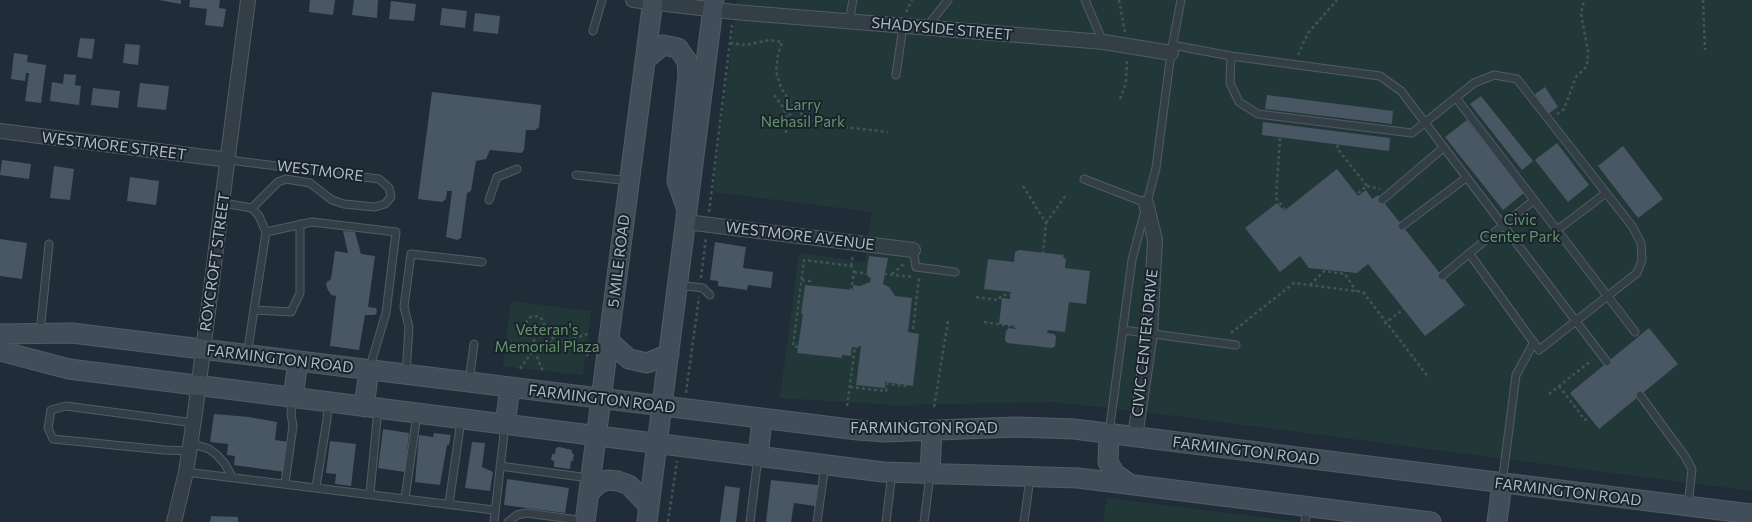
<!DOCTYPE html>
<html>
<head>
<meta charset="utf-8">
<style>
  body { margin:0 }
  canvas { display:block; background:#202c37 }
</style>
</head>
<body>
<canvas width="1752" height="522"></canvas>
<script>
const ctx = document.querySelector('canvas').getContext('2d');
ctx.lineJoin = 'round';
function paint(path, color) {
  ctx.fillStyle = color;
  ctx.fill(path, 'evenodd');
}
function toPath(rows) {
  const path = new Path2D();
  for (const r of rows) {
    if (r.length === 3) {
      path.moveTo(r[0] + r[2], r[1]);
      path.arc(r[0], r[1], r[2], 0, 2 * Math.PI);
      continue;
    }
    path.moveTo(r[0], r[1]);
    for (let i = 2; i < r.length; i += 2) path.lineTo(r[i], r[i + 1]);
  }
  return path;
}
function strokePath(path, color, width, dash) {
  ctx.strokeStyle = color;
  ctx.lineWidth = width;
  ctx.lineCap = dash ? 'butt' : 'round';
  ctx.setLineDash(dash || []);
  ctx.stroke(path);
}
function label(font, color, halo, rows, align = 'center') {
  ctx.font = font + ' Commissioner,sans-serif';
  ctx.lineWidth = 4;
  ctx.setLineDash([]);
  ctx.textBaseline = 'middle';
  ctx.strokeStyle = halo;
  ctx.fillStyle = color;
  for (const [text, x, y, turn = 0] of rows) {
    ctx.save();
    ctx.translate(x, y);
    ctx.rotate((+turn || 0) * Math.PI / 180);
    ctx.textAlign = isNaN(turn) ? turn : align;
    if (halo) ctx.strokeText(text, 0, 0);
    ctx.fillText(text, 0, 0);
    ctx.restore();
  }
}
paint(toPath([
  [737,0,1752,0,1752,491,1153,413,1053,402,895,405,780,398,799,253,865,262,872,212,713,192],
  [511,301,591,311,583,375,503,366],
  [1107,498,1298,522,1103,522]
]), '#223838');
paint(toPath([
  [159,0,181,0,181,4],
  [190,0,220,0,219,8,226,9,223,27,205,25,207,9,189,7],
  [310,0,335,0,333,15,309,12],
  [354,0,378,0,377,18,352,15],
  [391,1,416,4,414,21,389,19],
  [442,8,467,11,465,28,440,25],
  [475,13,500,16,498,34,473,31],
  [80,38,95,39,92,59,77,57],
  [125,44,140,45,138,65,123,63],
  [14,53,28,55,27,62,46,65,41,103,25,101,29,73,26,73,25,81,11,79],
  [64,74,76,75,75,85,81,86,79,105,50,101,52,82,63,84],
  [140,83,169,86,166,110,137,107],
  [1545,87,1558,107,1548,114,1535,94],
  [93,88,120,91,118,108,91,105],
  [432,92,541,105,539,127,535,130,526,130,524,150,521,153,490,150,486,159,476,161,471,191,467,193,461,238,457,240,446,237,452,191,447,191,446,199,442,202,418,199],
  [1267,95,1393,111,1392,124,1265,109],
  [1481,96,1533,161,1522,170,1470,104],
  [1467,120,1524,193,1503,210,1445,137],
  [1263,122,1390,138,1389,151,1262,135],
  [1557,143,1589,185,1568,202,1535,160],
  [1623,146,1663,199,1638,218,1598,166],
  [2,160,31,164,29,179,0,175],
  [54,166,74,169,70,200,50,198],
  [1337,169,1358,196,1366,190,1372,199,1378,195,1465,305,1425,336,1368,264,1357,273,1309,268,1300,256,1280,272,1245,228,1277,203,1284,211],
  [130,177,159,181,156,205,127,201],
  [343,231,355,232,361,254,375,256,368,307,376,308,377,312,375,315,365,315,359,350,330,346,336,296,331,295,327,288,326,283,331,279,335,251,348,253],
  [0,239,27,243,22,279,0,276],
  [715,242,746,247,743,268,773,272,771,288,748,285,747,290,718,286,718,281,710,280],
  [1019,250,1064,255,1063,257,1066,259,1065,268,1090,271,1086,304,1069,302,1065,332,1048,330,1047,333,1054,334,1056,337,1055,346,1052,348,1007,343,1005,340,1006,331,1009,328,1016,329,1016,326,999,324,1002,298,1010,299,1011,292,984,289,988,259,1014,262,1015,252],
  [869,256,888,258,883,284,889,287,895,296,912,298,908,332,919,334,913,386,885,382,885,388,856,385,861,346,859,346,858,348,852,347,851,356,842,355,842,358,797,353,803,314,801,314,805,285,853,290,853,285,860,286,870,282,871,278,868,277,867,269],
  [1649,328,1678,364,1599,429,1570,393],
  [214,414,249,417,277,422,275,440,289,442,285,472,234,465,235,456,227,455,228,444,210,442],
  [383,429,409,433,405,472,378,468],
  [434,433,451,435,449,445,447,445,440,485,415,482,419,435,433,437],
  [330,441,356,444,351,486,335,484,336,474,326,473],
  [472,442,485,443,482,467,493,472,490,491,465,488],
  [559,447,572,450,572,454,574,454,573,461,571,461,570,469,554,467,554,461,551,460,552,454,555,454,556,448],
  [507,479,569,488,565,513,504,505],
  [771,480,818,485,815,506,794,503,791,522,766,522],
  [725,486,740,488,736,522,720,522],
  [211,516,238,517,238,522,210,522]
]), '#485763');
const service = toPath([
  [1085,0,1103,42],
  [849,21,853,0],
  [926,28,948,0],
  [593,31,602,0],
  [1172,45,1231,56,1380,76,1401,91,1607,362],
  [1231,56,1230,83,1239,102,1258,114,1412,133,1474,83,1494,75,1517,79,1632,226,1641,243,1642,260,1637,273,1539,350,1469,253],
  [896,75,903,26],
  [1456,98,1635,332],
  [229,160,379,179,389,188,391,197,385,204,375,207,344,204,332,200,310,183,286,179,278,182,252,208],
  [576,175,630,181],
  [1084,179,1146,203],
  [489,200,497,177,517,169],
  [1382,200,1443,148],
  [223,203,252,208,259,216,266,232,312,222,396,232,386,313,369,370],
  [1402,226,1466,178],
  [1557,230,1606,193],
  [913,250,916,267,955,272],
  [1442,276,1534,200],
  [678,285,703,288,710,295],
  [254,310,291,312,300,293,300,224],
  [1123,330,1236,345],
  [40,333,49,244],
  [247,355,266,232],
  [406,374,409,327,404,307,411,254,482,262],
  [469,382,474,344],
  [1640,395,1684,455,1692,469,1688,506],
  [1109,433,1132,260,1156,168,1171,53,1181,0],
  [190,443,209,449,217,455,225,464,232,477],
  [189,451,164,450,53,439,48,428,51,410,66,406,194,423],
  [500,466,589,478],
  [186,472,494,510],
  [285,483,293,426,291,414,293,398],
  [1502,483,1516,375,1534,342],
  [316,487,327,419,328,403],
  [370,493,378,409],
  [405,498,417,414],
  [449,504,461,420],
  [494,522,505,425],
  [508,522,517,515,527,513,585,521],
  [750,522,758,457],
  [817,522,825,465],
  [886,522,892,473],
  [924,522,930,475],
  [1024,522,1030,478],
  [1305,522,1307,506]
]);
const minor = toPath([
  [633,0,734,12,1104,42,1171,53],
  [0,131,229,160],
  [686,222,913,250],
  [1135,437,1150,333,1155,240,1146,203],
  [174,522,186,472,195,413,248,0]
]);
const secondary = toPath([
  [645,60,663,45,678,48,687,61,688,75,677,181,686,207],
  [0,334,72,333,858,430,885,432,1016,427,1074,429,1752,514],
  [609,341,629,359,647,363,669,354],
  [0,351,69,369,883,472,1078,478,1431,522],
  [293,398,298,361],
  [364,407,369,370],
  [505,425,510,387],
  [1109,434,1108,462,1115,474,1128,483],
  [758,457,762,419],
  [930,474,932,431],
  [589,493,598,484,607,480,618,481,629,485,649,506],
  [585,522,653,0],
  [647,522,714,0],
  [1497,522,1502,484]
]);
strokePath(service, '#515c65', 9);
strokePath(minor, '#515c65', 16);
strokePath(secondary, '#515c65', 21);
strokePath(toPath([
  [1119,0,1125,32],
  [1703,0,1705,50],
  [906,12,912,0],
  [730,43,745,45,770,40,782,42,778,55,776,71,781,88,795,109,811,121,826,125,888,132],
  [1298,55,1308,33,1337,0],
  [774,95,783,107,787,118],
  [1120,99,1126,83,1127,58],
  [1557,114,1564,109,1576,77,1587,66,1588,51,1581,14,1584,0],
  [786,133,787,118,795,109],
  [1280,138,1276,198,1285,210],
  [1338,145,1337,148,1367,186,1357,194],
  [1023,186,1046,223,1043,253],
  [1367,186,1380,189],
  [709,212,732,25],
  [1046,223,1066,195],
  [851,266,853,255],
  [854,272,868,274],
  [884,274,913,277],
  [892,274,905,263],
  [701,278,706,237],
  [802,280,810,281,810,285],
  [1310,285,1324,271,1345,274,1356,291],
  [976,297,998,300,1002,295,1011,295],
  [535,325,9],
  [984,322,1016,327],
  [1384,324,1404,309],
  [543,329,555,340],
  [913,329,919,278],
  [534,333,534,349,543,372],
  [1231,333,1294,283,1363,292,1429,378],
  [567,341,588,356],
  [798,347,793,346,804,260,851,266,854,272,851,290],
  [520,369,534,349,544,343,567,341,590,333],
  [1559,386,1585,420,1589,416],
  [850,387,886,391,887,384,905,386,905,385],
  [686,393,699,297],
  [1549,394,1592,360],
  [847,406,855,347],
  [934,407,948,321],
  [668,522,677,461]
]), '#3f5455', 2.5, [3, 3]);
strokePath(service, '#333e47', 7);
strokePath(minor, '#333e47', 14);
strokePath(secondary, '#414e5a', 19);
label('15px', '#aeb9c4', '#19232c', [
  ["SHADYSIDE STREET",942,29,5],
  ["WESTMORE STREET",114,146,7],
  ["WESTMORE",320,171,7],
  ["WESTMORE AVENUE",800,236,7],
  ["5 MILE ROAD",619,261,-83],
  ["ROYCROFT STREET",215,262,-82],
  ["CIVIC CENTER DRIVE",1145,343,-84],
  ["FARMINGTON ROAD",280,359,7],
  ["FARMINGTON ROAD",602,399,7],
  ["FARMINGTON ROAD",924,428],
  ["FARMINGTON ROAD",1246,451,7],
  ["FARMINGTON ROAD",1568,492,7]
]);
label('15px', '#65946b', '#19232c', [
  ["Larry",803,105],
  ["Nehasil Park",803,122],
  ["Civic",1520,220],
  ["Center Park",1520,237],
  ["Veteran's",547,330],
  ["Memorial Plaza",547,347]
]);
</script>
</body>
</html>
